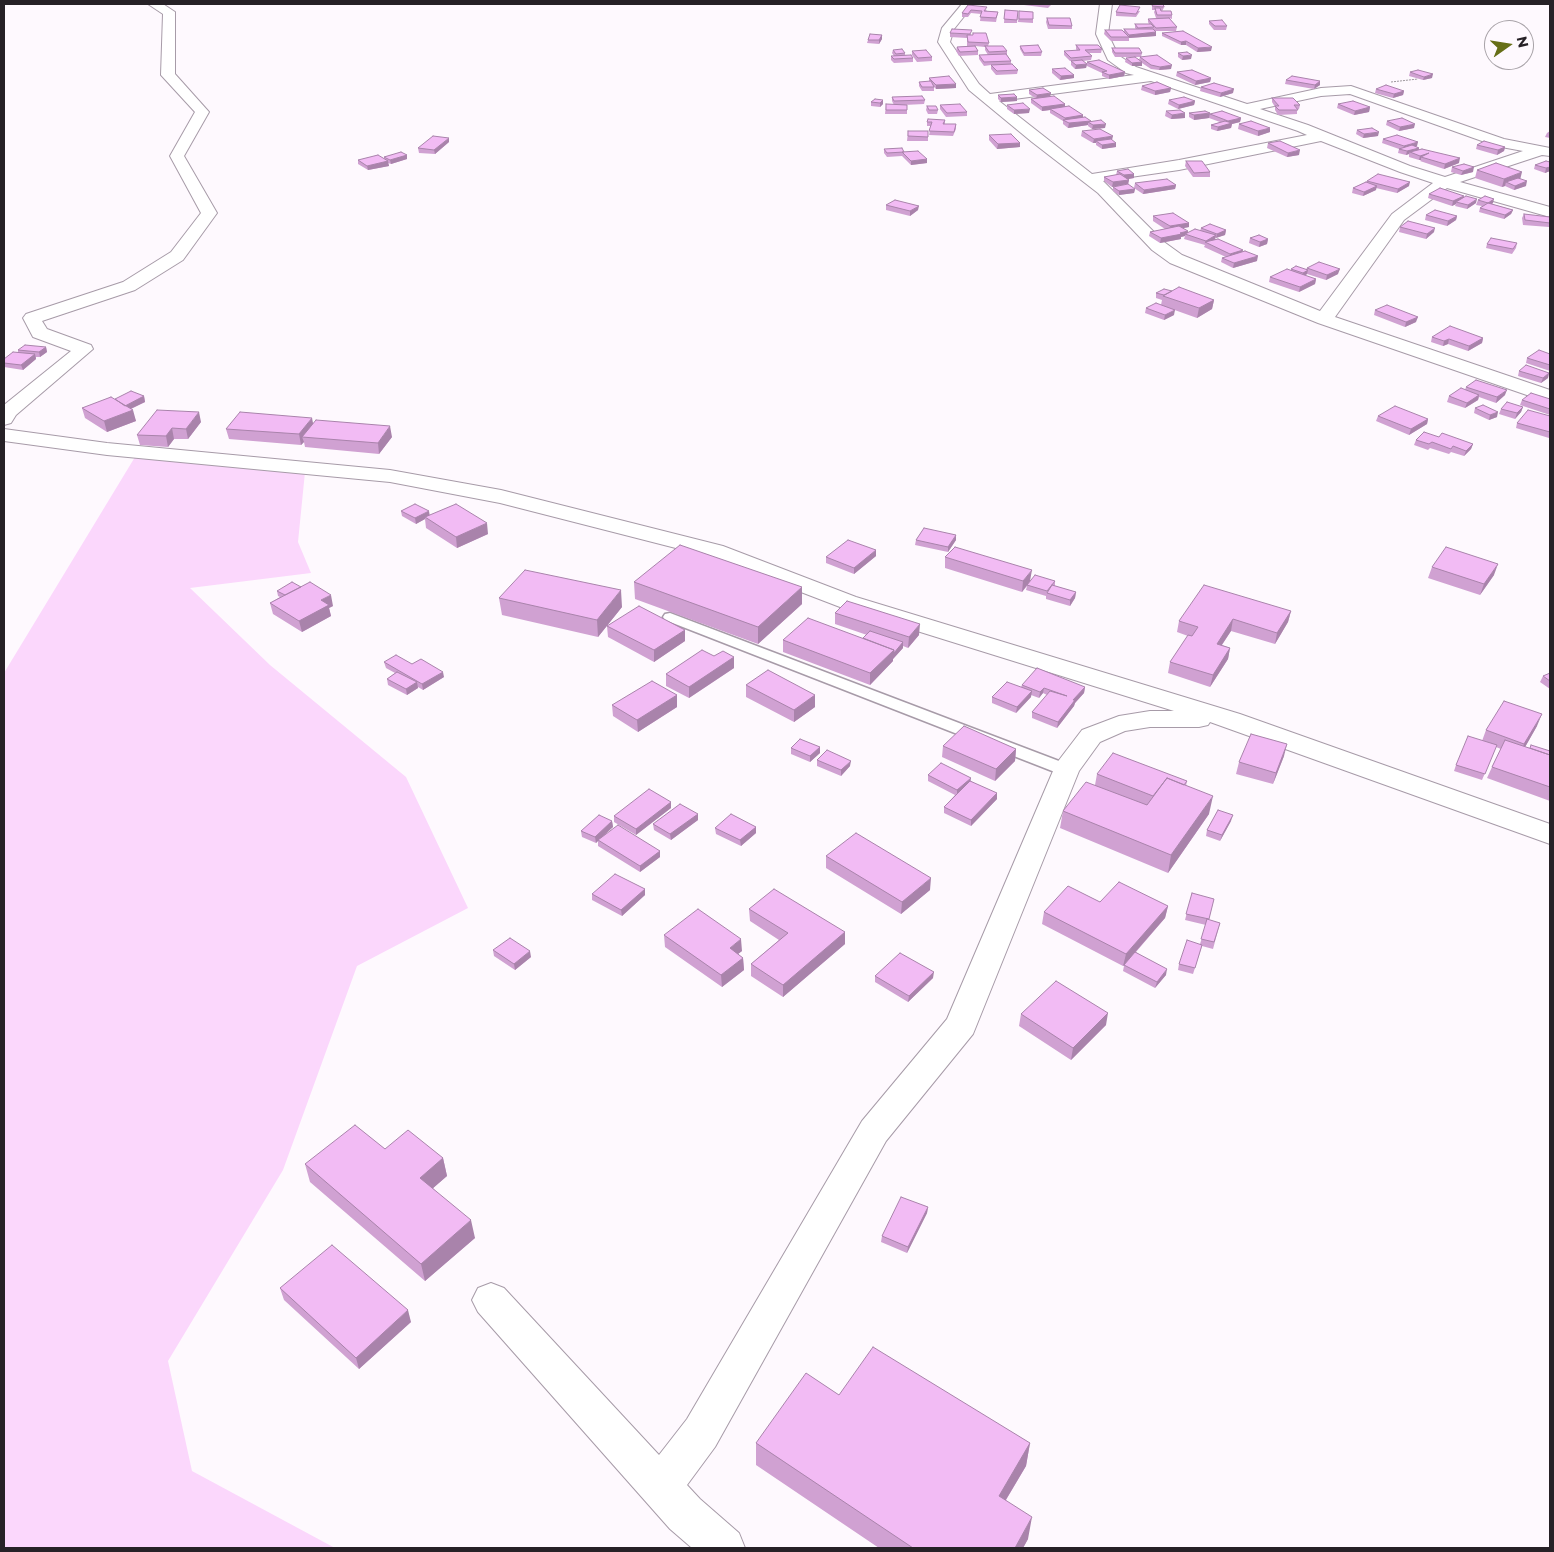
<!DOCTYPE html>
<html>
<head>
<meta charset="utf-8">
<style>
  body { margin:0 }
  #map { position:relative; width:1554px; height:1552px; overflow:hidden; background:#fef9fe; font-family:Montserrat,sans-serif }
  canvas { display:block }
  .frame { position:absolute; inset:0; border:5px solid #262126; pointer-events:none }
  .north { position:absolute; left:1484px; top:20px; width:50px; height:50px; box-sizing:border-box; background:#fef9fe; border:1px solid #a8a3a8; border-radius:50%; rotate:77deg; font-size:14px; font-weight:700; line-height:20px; text-align:center; color:#262126 }
  .north::after { content:''; display:block; margin:auto; width:18px; height:22px; background:#666f17; clip-path:polygon(50% 0,100% 100%,50% 72%,0 100%) }
</style>
</head>
<body>
<div id="map">
<canvas width="1554" height="1552"></canvas>
<div class="frame"></div>
<div class="north">N</div>
</div>
<script>
const ctx = document.querySelector('canvas').getContext('2d');
ctx.lineJoin = 'round';
function paint(path, color) {
  ctx.fillStyle = color;
  ctx.fill(path, 'evenodd');
}
function toPath(rows) {
  const path = new Path2D();
  for (const r of rows) {
    path.moveTo(r[0], r[1]);
    for (let i = 2; i < r.length; i += 2) path.lineTo(r[i], r[i + 1]);
  }
  return path;
}
function strokePath(path, color, width, dash) {
  ctx.strokeStyle = color;
  ctx.lineWidth = width;
  ctx.lineCap = dash ? 'butt' : 'round';
  ctx.setLineDash(dash || []);
  ctx.stroke(path);
}
paint(toPath([
  [135,457,305,472,298,542,311,573,190,588,270,665,406,777,468,908,357,966,283,1170,168,1361,192,1471,335,1548,4,1548,4,673]
]), '#fbd7fc');
const lane = toPath([
  [670,613,1072,766,1074,770,1072,774,1066,775,1060,774,665,620,663,617,665,614,670,613]
]);
const street = toPath([
  [148,4,163,4,175,12,175,74,209,112,184,156,217,213,183,260,135,290,42,321,47,329,91,345,93,349,16,415,11,423,4,425,4,405,71,351,33,337,23,318,26,314,123,282,171,252,201,213,170,156,195,112,161,75,163,14,148,4],
  [962,4,974,4,954,29,950,42,979,84,990,94,1134,75,1126,73,1108,60,1096,34,1100,4,1112,4,1108,34,1118,55,1136,67,1247,104,1321,88,1351,86,1504,139,1550,148,1550,156,1542,155,1460,182,1550,207,1550,217,1447,188,1404,220,1335,317,1550,390,1550,403,1318,323,1170,263,1152,250,1098,193,1032,142,969,90,938,42,942,28,962,4],
  [1151,81,1298,131,1307,135,1179,160,1092,174,999,101,1151,81],
  [1350,94,1496,146,1523,151,1445,177,1410,166,1308,125,1260,109,1321,96,1350,94],
  [1321,141,1400,172,1433,183,1392,214,1320,311,1182,255,1164,242,1103,181,1179,170,1321,141],
  [4,429,107,443,390,470,501,490,723,546,856,597,1240,714,1550,824,1550,844,1210,722,1208,725,1199,727,1150,727,1125,731,1100,742,1079,771,973,1034,886,1141,715,1447,687,1485,700,1499,739,1533,745,1548,692,1548,670,1529,478,1312,472,1300,478,1288,491,1283,504,1288,659,1455,687,1419,862,1121,947,1019,1056,764,1082,730,1119,716,1150,711,1174,711,840,607,707,556,500,503,390,482,107,455,4,441,4,429]
]);
strokePath(lane, '#a79ba8', 3);
strokePath(street, '#a79ba8', 2);
strokePath(toPath([
  [1391,82,1418,79]
]), '#9c979c', 1, [2, 1]);
paint(lane, '#fff');
paint(street, '#fff');
paint(toPath([
  [1024,4,1052,4,1048,8,1024,5],
  [968,5,987,10,986,11,998,12,996,22,980,21,981,14,971,13,968,17,962,17,962,13],
  [1152,6,1165,6,1162,11,1161,10,1172,15,1172,19,1169,18,1177,27,1176,31,1156,31,1156,36,1129,38,1129,41,1111,41,1104,34,1105,30,1124,31,1124,29,1136,29,1135,28,1135,24,1149,24,1148,22,1148,19,1166,18,1156,18,1154,12,1155,10,1152,10],
  [1005,10,1018,11,1017,23,1004,23],
  [1019,11,1033,12,1033,23,1018,22],
  [1140,11,1136,17,1116,16,1116,12],
  [1047,18,1072,26,1072,29,1048,29,1046,22],
  [1209,21,1227,26,1226,30,1214,30,1209,24],
  [1183,31,1211,51,1197,52,1186,45,1181,45,1162,36,1162,33],
  [950,33,971,34,971,35,989,43,988,46,1007,51,1007,55,1011,61,1011,64,1018,70,1017,74,996,75,991,69,991,65,984,66,979,59,979,55,988,55,985,50,985,47,975,46,978,51,978,55,959,56,956,51,957,47,967,46,967,38,950,37],
  [882,35,882,39,879,44,867,43,868,40],
  [1076,45,1102,49,1101,53,1089,53,1092,56,1091,60,1083,61,1087,64,1086,68,1075,69,1071,65,1071,61,1070,61,1064,55,1064,51,1077,51,1076,49],
  [1020,46,1042,52,1041,56,1024,56,1020,49],
  [1112,48,1142,53,1141,57,1115,57,1112,52],
  [893,50,905,53,905,55,913,58,913,62,894,63,891,60,891,56,894,56,892,53],
  [912,51,932,57,932,61,917,62,912,55],
  [1178,53,1191,59,1182,60,1178,57],
  [1140,57,1171,69,1159,70,1151,69,1142,63,1142,66,1132,66,1125,62,1126,58,1139,60],
  [1087,62,1125,72,1124,76,1109,79,1102,76,1102,73,1087,66],
  [1052,69,1074,75,1074,78,1060,80,1052,73],
  [1177,72,1211,78,1210,82,1195,85,1176,76],
  [1410,72,1432,78,1423,80,1409,76],
  [929,78,956,84,956,88,936,89,934,87,934,91,922,91,919,86,919,82,929,82],
  [1286,80,1320,81,1320,85,1314,89,1285,84],
  [1142,86,1171,88,1170,92,1155,95,1141,90],
  [1201,87,1233,93,1220,97,1200,91],
  [1376,89,1404,91,1403,95,1393,98,1375,93],
  [1029,90,1051,97,1065,104,1065,107,1083,115,1083,117,1091,122,1105,128,1092,129,1088,126,1088,125,1068,128,1063,124,1063,121,1050,113,1050,110,1042,111,1031,103,1031,99,1035,98,1029,94],
  [998,95,1017,101,1001,102,998,99],
  [892,97,925,100,924,104,904,105,907,105,907,114,885,114,886,104,894,105,892,101],
  [1272,98,1300,105,1299,109,1297,110,1297,114,1278,115,1275,110,1275,107,1272,102],
  [883,100,883,104,880,107,871,106,871,102],
  [1169,100,1195,101,1194,105,1178,109,1168,104],
  [1338,104,1370,107,1369,112,1354,115,1337,108],
  [940,105,967,112,967,116,946,117,940,109],
  [1007,105,1029,113,1014,114,1007,109],
  [927,106,938,110,937,114,928,114,926,110],
  [1166,111,1185,118,1171,119,1165,116],
  [1189,113,1210,114,1241,118,1240,122,1232,124,1231,128,1217,131,1211,129,1211,125,1220,122,1209,118,1194,120,1189,117],
  [945,120,945,124,956,124,956,129,953,136,929,135,931,126,927,126,927,122],
  [1387,121,1414,128,1399,131,1386,125],
  [1239,124,1270,132,1258,136,1238,129],
  [1357,130,1378,136,1363,138,1356,134],
  [908,131,928,131,928,141,907,141],
  [1082,131,1112,140,1116,143,1116,147,1102,149,1096,145,1096,143,1093,143,1081,136],
  [1550,131,1550,138,1545,137,1547,133],
  [989,135,1020,143,1020,147,997,149,989,140],
  [1383,139,1417,146,1416,146,1419,148,1419,150,1459,163,1444,169,1420,161,1421,160,1419,160,1409,157,1409,154,1406,155,1398,153,1399,149,1382,143],
  [449,142,435,154,419,153,418,148],
  [1268,143,1299,155,1287,157,1267,148],
  [1477,145,1505,147,1504,151,1497,155,1476,149],
  [884,149,904,152,927,159,927,163,911,165,902,156,887,157,884,153],
  [407,155,407,159,391,164,388,163,389,166,368,170,358,164,358,160,384,159,384,157],
  [1186,161,1210,172,1210,177,1193,177,1185,166],
  [1550,162,1550,171,1545,173,1534,169,1535,165],
  [1452,167,1473,172,1461,175,1451,172],
  [1477,170,1520,179,1526,186,1514,190,1505,186,1502,187,1475,178],
  [1117,171,1134,174,1134,178,1128,179,1129,180,1128,184,1112,187,1104,181,1104,177,1116,175],
  [1367,181,1409,186,1397,193,1376,188,1376,190,1363,196,1352,193,1353,188,1366,182],
  [1135,183,1176,185,1175,189,1143,194,1134,188],
  [1113,187,1135,189,1134,193,1119,195,1113,191],
  [1429,194,1464,197,1476,203,1467,209,1455,206,1456,204,1452,206,1428,198],
  [1478,200,1493,203,1492,204,1513,210,1511,214,1504,219,1479,212,1480,208,1482,206,1476,205],
  [886,205,918,210,910,216,886,210],
  [1524,214,1550,220,1549,227,1523,225,1522,218],
  [1426,215,1457,216,1456,220,1447,226,1425,220],
  [1153,216,1189,223,1189,227,1183,228,1188,233,1200,231,1201,228,1226,230,1225,235,1215,238,1215,239,1243,252,1257,261,1233,268,1221,262,1222,258,1226,257,1204,247,1205,245,1184,239,1185,236,1181,237,1181,239,1160,243,1149,236,1150,232,1165,229,1153,221],
  [1400,227,1434,232,1426,239,1399,232],
  [1250,238,1268,239,1267,244,1259,247,1249,243],
  [1517,243,1516,248,1512,254,1486,248,1487,244],
  [1307,268,1338,274,1326,280,1307,274,1305,276,1316,279,1315,284,1299,292,1269,282,1270,277,1291,270,1291,269,1306,269],
  [1172,291,1214,300,1212,309,1197,318,1169,308,1174,315,1164,320,1145,313,1146,308,1161,305,1162,300,1156,298,1156,293],
  [1375,310,1416,322,1405,327,1374,315],
  [1432,337,1483,338,1482,343,1468,351,1448,344,1443,346,1431,342],
  [46,347,47,352,40,357,36,357,36,359,23,370,4,367,4,359,18,352,18,350],
  [1550,354,1550,371,1526,363,1527,358],
  [1519,371,1549,373,1548,378,1541,383,1518,376],
  [1466,387,1505,395,1496,403,1479,397,1478,400,1465,408,1447,402,1449,396,1465,390],
  [144,396,145,402,131,409,136,421,107,432,85,418,82,408,115,399],
  [1550,399,1550,415,1520,405,1522,400],
  [1523,407,1521,412,1515,419,1499,414,1501,409],
  [1475,408,1497,417,1489,420,1474,413],
  [1378,416,1428,419,1427,424,1409,435,1376,421],
  [1550,416,1550,436,1549,438,1516,428,1517,423],
  [201,422,188,439,174,439,168,447,140,445,137,435],
  [313,424,392,437,379,454,305,447,304,442,301,445,229,439,226,429],
  [1439,437,1473,444,1471,449,1464,456,1451,452,1449,454,1430,448,1428,450,1414,445,1416,440],
  [401,511,430,515,488,534,457,548,426,528,425,519,416,524,402,516],
  [916,540,956,540,948,552,915,545],
  [876,556,854,574,826,563,826,557],
  [945,557,1030,581,1055,581,1055,586,1076,592,1075,598,1070,606,1046,599,1046,596,1026,590,1027,586,1022,592,945,568],
  [1432,567,1494,575,1480,595,1428,578],
  [634,582,802,604,758,644,635,599],
  [277,591,333,606,329,608,331,616,302,632,273,614,270,603,280,597,278,596],
  [499,598,622,607,598,637,502,615],
  [1291,611,1288,622,1275,644,1231,631,1222,645,1230,648,1228,659,1210,687,1168,673,1170,662,1188,636,1177,632,1179,621],
  [835,613,919,635,908,648,903,646,903,648,893,659,893,661,870,685,783,652,783,640,863,638,867,635,835,624],
  [607,626,685,630,685,641,654,662,608,637],
  [714,656,734,657,734,668,689,698,666,686,666,674],
  [384,662,412,664,444,677,423,690,418,687,418,688,407,695,388,685,387,679,395,673,386,668],
  [1550,673,1550,689,1540,682,1543,676],
  [746,685,815,695,815,707,794,722,746,697],
  [1022,685,1085,687,1084,693,1075,703,1074,706,1057,728,1032,718,1032,712,1047,695,1043,693,1039,698,1031,695,1031,697,1016,713,992,703,992,697,1021,687],
  [677,695,677,707,638,732,613,716,612,705],
  [1537,726,1525,747,1530,748,1550,751,1550,801,1487,778,1492,767,1501,749,1496,747,1482,780,1454,771,1456,765,1482,741,1486,730],
  [943,746,1016,749,1015,761,995,781,942,757],
  [820,747,820,753,810,762,791,754,791,748],
  [1284,756,1273,784,1236,774,1239,762],
  [817,760,850,766,841,776,817,766],
  [1097,774,1187,781,1186,786,1209,814,1168,873,1060,828,1063,811,1095,785],
  [928,775,971,781,997,799,971,826,944,813,944,807,955,795,928,781],
  [671,802,671,808,636,835,614,822,614,816],
  [698,814,698,820,671,840,654,830,653,824],
  [612,821,613,827,605,834,660,851,660,857,640,872,598,846,598,841,596,843,582,837,581,831],
  [1231,821,1220,841,1206,836,1207,830],
  [756,827,756,833,741,846,716,834,715,828],
  [826,856,930,890,901,914,826,868],
  [645,889,645,895,622,916,592,900,592,894],
  [1192,893,1209,920,1220,923,1213,949,1202,946,1193,974,1178,970,1179,964,1200,944,1206,925,1185,920],
  [1168,906,1165,918,1136,952,1166,975,1155,988,1123,971,1124,966,1123,966,1042,924,1044,912],
  [749,909,845,932,845,944,783,997,751,976,751,964,779,940,750,921],
  [664,935,742,951,738,954,743,958,744,970,722,987,665,947],
  [493,950,531,957,515,970,494,956],
  [875,976,933,978,908,1002,875,982],
  [1021,1014,1106,1025,1071,1060,1019,1026],
  [385,1149,443,1158,447,1176,433,1188,475,1238,425,1281,310,1182,305,1164],
  [928,1207,927,1213,907,1253,881,1242,882,1236],
  [280,1288,411,1322,359,1369,284,1300],
  [839,1395,1030,1443,1026,1466,1006,1500,1028,1539,1023,1548,879,1548,756,1465,756,1443]
]), '#d0a1d2');
paint(toPath([
  [1156,32,1156,36,1129,38,1129,35],
  [882,35,882,39,879,44,879,40],
  [1186,41,1186,45,1181,45,1181,42],
  [1212,47,1211,51,1197,52,1198,48],
  [1192,55,1191,59,1182,60,1183,56],
  [1142,62,1142,66,1132,66,1132,63],
  [1087,64,1086,68,1075,69,1076,65],
  [1172,65,1171,69,1159,70,1160,67],
  [1125,72,1124,76,1109,79,1109,75],
  [1433,74,1432,78,1423,80,1424,77],
  [1074,75,1074,78,1060,80,1061,76],
  [1211,78,1210,82,1195,85,1196,81],
  [1320,81,1320,85,1314,89,1315,85],
  [956,84,956,88,936,89,936,85],
  [1171,88,1170,92,1155,95,1155,91],
  [1234,89,1233,93,1220,97,1221,93],
  [1404,91,1403,95,1393,98,1394,94],
  [1051,93,1050,97,1036,99,1037,95],
  [1017,97,1017,101,1001,102,1001,98],
  [883,100,883,104,880,107,880,103],
  [1195,101,1194,105,1178,109,1179,105],
  [1065,104,1065,108,1050,109,1050,110,1042,111,1042,107],
  [1370,107,1369,112,1354,115,1355,111],
  [1030,109,1029,113,1014,114,1014,110],
  [1185,113,1185,118,1171,119,1172,115],
  [1210,113,1209,118,1194,120,1194,115],
  [1083,115,1083,119,1064,121,1065,118],
  [1241,118,1240,122,1232,124,1231,128,1217,131,1218,127,1228,121],
  [1091,121,1091,123,1088,122,1088,125,1068,128,1069,123],
  [1106,124,1105,128,1092,129,1093,125],
  [1415,124,1414,128,1399,131,1400,127],
  [1270,128,1270,132,1258,136,1258,131],
  [1379,132,1378,136,1363,138,1364,134],
  [1113,136,1112,140,1096,141,1096,143,1093,143,1094,139],
  [449,138,449,142,435,154,434,150],
  [1418,142,1417,146,1403,150,1404,146],
  [1020,143,1020,147,997,149,998,144],
  [1116,143,1116,147,1102,149,1102,145],
  [1505,147,1504,151,1497,155,1498,150],
  [1419,148,1418,152,1410,152,1409,154,1406,155,1407,151],
  [1300,150,1299,155,1287,157,1288,153],
  [1429,153,1421,157,1421,160,1419,160,1420,156],
  [407,155,407,159,391,164,390,160],
  [1460,158,1459,163,1444,169,1445,164],
  [927,159,927,163,911,165,911,161],
  [388,161,389,166,368,170,367,166],
  [1474,167,1473,172,1461,175,1463,171],
  [1550,167,1550,171,1545,173,1546,168],
  [1522,172,1520,180,1506,182,1505,186,1502,187,1504,179],
  [1134,174,1134,178,1123,180,1124,175],
  [1129,180,1128,184,1112,187,1113,182],
  [1527,181,1526,186,1514,190,1515,186],
  [1410,182,1409,186,1397,193,1398,189],
  [1176,185,1175,189,1143,194,1144,190],
  [1377,186,1376,190,1363,196,1364,192],
  [1135,189,1134,193,1119,195,1119,191],
  [1464,196,1463,200,1456,202,1456,204,1452,206,1453,201],
  [1477,199,1476,203,1467,209,1468,205],
  [1494,199,1493,203,1486,208,1488,203],
  [919,206,918,210,910,216,910,211],
  [1513,210,1511,214,1504,219,1505,215],
  [1457,216,1456,220,1447,226,1448,221],
  [1189,223,1189,227,1169,231,1170,226],
  [1435,228,1434,232,1426,239,1427,234],
  [1226,230,1225,235,1216,238,1217,234],
  [1188,231,1188,235,1185,234,1185,236,1181,237,1181,239,1160,243,1161,238],
  [1216,235,1215,240,1206,243,1206,241],
  [1268,239,1267,244,1259,247,1260,242],
  [1243,250,1242,255,1229,259,1230,254],
  [1258,256,1257,261,1233,268,1234,263],
  [1340,269,1338,274,1326,280,1327,275],
  [1308,270,1307,274,1302,277,1303,273],
  [1316,279,1315,284,1299,292,1300,287],
  [1214,300,1212,309,1197,318,1199,308],
  [1175,310,1174,315,1164,320,1165,315],
  [1418,317,1416,322,1405,327,1406,322],
  [1483,338,1482,343,1468,351,1469,346],
  [1449,339,1448,344,1443,346,1444,341],
  [46,347,47,352,40,357,39,352],
  [35,354,36,359,23,370,21,365],
  [1549,373,1548,378,1541,383,1543,378],
  [1507,390,1505,395,1496,403,1497,397],
  [1479,395,1478,400,1465,408,1467,403],
  [144,396,145,402,126,411,125,406],
  [1523,407,1521,412,1515,419,1517,413],
  [133,410,136,421,107,432,104,421],
  [199,412,201,422,188,439,186,429],
  [1498,412,1497,417,1489,420,1490,415],
  [312,418,314,428,302,437,304,442,301,445,299,434],
  [1428,419,1427,424,1409,435,1411,429],
  [390,426,392,437,379,454,378,443],
  [172,428,174,439,168,447,166,436],
  [1473,444,1471,449,1464,456,1466,451],
  [429,511,430,517,425,517,425,519,416,524,415,518],
  [487,523,488,534,457,548,456,537],
  [956,535,956,540,948,552,948,547],
  [876,550,876,556,854,574,854,568],
  [1498,564,1494,575,1480,595,1484,584],
  [1032,570,1030,581,1022,592,1023,581],
  [802,587,802,604,758,644,758,627],
  [621,590,622,607,598,637,597,620],
  [1076,592,1075,598,1070,606,1070,600],
  [331,595,333,606,329,608,331,616,302,632,299,621,321,600],
  [1291,611,1288,622,1275,644,1277,633],
  [1233,619,1231,631,1215,655,1217,644],
  [920,624,919,635,908,648,909,637],
  [685,630,685,641,654,662,654,650],
  [903,642,903,648,893,659,893,661,870,685,870,673,894,650],
  [1230,648,1228,659,1210,687,1213,675],
  [734,657,734,668,689,698,689,687],
  [443,672,444,677,423,690,422,684],
  [417,682,418,688,407,695,406,689],
  [1085,687,1084,693,1075,703,1074,706,1057,728,1058,722,1073,700],
  [1044,688,1043,693,1039,698,1040,692],
  [1032,691,1031,697,1016,713,1017,707],
  [677,695,677,707,638,732,637,720],
  [815,695,815,707,794,722,794,710],
  [1542,714,1537,726,1520,756,1524,744],
  [1287,744,1284,756,1273,784,1276,773],
  [820,747,820,753,810,762,810,756],
  [1016,749,1015,761,995,781,996,769],
  [851,761,850,766,841,776,841,770],
  [971,778,970,784,957,796,957,790],
  [997,793,997,799,971,826,971,820],
  [1213,796,1209,814,1168,873,1171,855],
  [671,802,671,808,636,835,636,829],
  [698,814,698,820,671,840,670,834],
  [1233,815,1231,821,1220,841,1222,835],
  [612,821,613,827,599,840,598,840,598,841,596,843,595,837],
  [756,827,756,833,741,846,740,840],
  [660,851,660,857,640,872,640,866],
  [931,878,930,890,901,914,902,902],
  [645,889,645,895,622,916,621,910],
  [1168,906,1165,918,1123,966,1126,954],
  [845,932,845,944,783,997,783,985],
  [741,939,742,951,730,960,730,948],
  [530,951,531,957,515,970,514,964],
  [743,958,744,970,722,987,721,975],
  [1167,969,1166,975,1155,988,1157,982],
  [934,972,933,978,908,1002,909,996],
  [1108,1013,1106,1025,1071,1060,1073,1048],
  [443,1158,447,1176,424,1196,420,1178],
  [928,1207,927,1213,907,1253,908,1247],
  [471,1220,475,1238,425,1281,421,1264],
  [408,1310,411,1322,359,1369,356,1358],
  [1030,1443,1026,1466,995,1518,999,1496],
  [1032,1517,1028,1539,1023,1548,1015,1548]
]), '#a983ab');
const building = toPath([
  [1153,4,1164,4,1163,7,1152,6,1153,4],
  [968,5,987,7,984,11,998,12,996,18,980,17,982,11,971,10,968,14,962,13,968,5],
  [1120,5,1140,7,1136,14,1116,12,1120,5],
  [1155,8,1160,8,1161,11,1171,11,1172,15,1157,15,1155,8],
  [1005,10,1018,11,1017,20,1004,19,1005,10],
  [1019,11,1033,12,1033,19,1019,19,1019,11],
  [1047,18,1070,18,1072,26,1049,25,1047,18],
  [1169,18,1177,27,1156,28,1148,19,1169,18],
  [1222,20,1227,26,1215,26,1209,21,1222,20],
  [1135,24,1151,24,1154,27,1138,28,1135,24],
  [952,29,972,30,970,34,950,33,952,29],
  [1124,29,1153,29,1156,32,1129,35,1124,29],
  [1105,30,1122,30,1129,37,1111,37,1105,30],
  [1183,31,1212,47,1198,48,1186,41,1181,42,1162,33,1183,31],
  [973,33,986,33,989,43,968,42,967,35,973,35,973,33],
  [870,34,882,35,879,40,868,40,870,34],
  [1038,45,1042,52,1024,53,1020,46,1038,45],
  [1076,45,1098,45,1102,49,1085,50,1092,56,1071,58,1064,51,1080,50,1076,45],
  [975,46,978,51,960,52,957,47,975,46],
  [985,46,1003,46,1007,51,989,52,985,46],
  [1112,48,1139,48,1142,53,1115,53,1112,48],
  [902,49,905,53,896,54,893,50,902,49],
  [926,50,932,57,918,58,912,51,926,50],
  [1187,52,1192,55,1183,56,1178,53,1187,52],
  [1006,54,1011,61,984,62,979,55,1006,54],
  [911,55,913,58,894,59,891,56,911,55],
  [1157,55,1172,65,1160,67,1151,65,1140,57,1157,55],
  [1135,57,1142,62,1132,63,1126,58,1135,57],
  [1082,60,1087,64,1076,65,1071,61,1082,60],
  [1099,60,1125,72,1109,75,1102,72,1107,71,1087,62,1099,60],
  [1012,64,1018,70,997,71,991,65,1012,64],
  [1065,68,1074,75,1061,76,1052,69,1065,68],
  [1192,70,1211,78,1196,81,1177,72,1192,70],
  [1418,70,1433,74,1424,77,1410,72,1418,70],
  [949,76,956,84,936,85,929,78,949,76],
  [1292,76,1320,81,1315,85,1286,80,1292,76],
  [931,81,934,87,922,87,919,82,931,81],
  [1157,82,1171,88,1155,91,1142,86,1157,82],
  [1214,83,1234,89,1221,93,1201,87,1214,83],
  [1386,85,1404,91,1394,94,1376,89,1386,85],
  [1043,88,1051,93,1037,95,1029,90,1043,88],
  [1014,94,1017,97,1001,98,998,95,1014,94],
  [922,96,925,100,894,101,892,97,922,96],
  [1054,96,1065,104,1042,107,1031,99,1054,96],
  [1184,97,1195,101,1179,105,1169,100,1184,97],
  [1272,98,1293,98,1300,105,1294,105,1298,110,1279,110,1275,106,1279,106,1272,98],
  [875,99,883,100,880,103,871,102,875,99],
  [1353,101,1370,107,1355,111,1338,104,1353,101],
  [1023,103,1030,109,1014,110,1007,105,1023,103],
  [886,104,907,105,907,110,886,110,886,104],
  [960,104,967,112,947,113,940,105,960,104],
  [927,106,936,106,938,110,929,110,927,106],
  [1069,106,1083,115,1065,118,1050,109,1069,106],
  [1180,110,1185,113,1172,115,1166,111,1180,110],
  [1205,111,1210,113,1194,115,1189,113,1205,111],
  [1222,111,1241,118,1228,121,1210,114,1222,111],
  [1085,117,1091,121,1069,123,1063,120,1085,117],
  [1402,118,1415,124,1400,127,1387,121,1402,118],
  [928,119,945,120,943,124,956,124,954,132,929,131,932,122,927,122,928,119],
  [1101,120,1106,124,1093,125,1088,122,1101,120],
  [1225,121,1232,123,1218,127,1211,125,1225,121],
  [1251,121,1270,128,1258,131,1239,124,1251,121],
  [1372,128,1379,132,1364,134,1357,130,1372,128],
  [1100,129,1113,136,1094,139,1082,131,1100,129],
  [908,131,928,131,928,137,908,136,908,131],
  [1011,134,1020,143,998,144,989,135,1011,134],
  [1397,135,1418,142,1404,146,1383,139,1397,135],
  [433,136,449,138,434,150,418,148,433,136],
  [1111,139,1116,143,1102,145,1096,141,1111,139],
  [1280,141,1300,150,1288,153,1268,143,1280,141],
  [1484,141,1505,147,1498,150,1477,145,1484,141],
  [1412,145,1419,148,1407,151,1399,149,1412,145],
  [902,148,904,152,887,153,884,149,902,148],
  [1422,149,1460,158,1445,164,1421,157,1429,153,1420,156,1410,152,1422,149],
  [918,151,927,159,911,161,902,152,918,151],
  [401,152,407,155,390,160,384,157,401,152],
  [378,155,388,161,367,166,358,160,378,155],
  [1186,161,1202,161,1210,172,1194,173,1186,161],
  [1546,161,1550,162,1550,167,1546,168,1535,165,1546,161],
  [1496,163,1522,172,1504,179,1477,170,1496,163],
  [1464,164,1474,167,1463,171,1452,167,1464,164],
  [1128,169,1134,174,1124,175,1117,171,1128,169],
  [1120,174,1129,180,1113,182,1104,177,1120,174],
  [1378,174,1410,182,1398,189,1367,181,1378,174],
  [1518,178,1527,181,1515,186,1506,182,1518,178],
  [1167,179,1176,185,1144,190,1135,183,1167,179],
  [1366,182,1377,186,1364,192,1353,188,1366,182],
  [1128,184,1135,189,1119,191,1113,187,1128,184],
  [1440,188,1464,196,1453,201,1429,194,1440,188],
  [1466,196,1477,199,1468,205,1456,202,1466,196],
  [1485,196,1494,199,1488,203,1478,200,1485,196],
  [895,200,919,206,910,211,886,205,895,200],
  [1488,203,1513,210,1505,215,1480,208,1488,203],
  [1435,210,1457,216,1448,221,1426,215,1435,210],
  [1173,213,1189,223,1170,226,1153,216,1173,213],
  [1524,214,1550,217,1550,223,1525,220,1524,214],
  [1408,221,1435,228,1427,234,1400,227,1408,221],
  [1210,224,1226,230,1217,234,1201,228,1210,224],
  [1179,226,1188,231,1180,233,1182,234,1161,238,1150,232,1179,226],
  [1195,229,1216,235,1206,241,1185,234,1195,229],
  [1259,235,1268,239,1260,242,1250,238,1259,235],
  [1491,238,1517,243,1513,249,1487,244,1491,238],
  [1218,239,1243,250,1230,254,1205,242,1218,239],
  [1245,251,1258,256,1234,263,1222,258,1245,251],
  [1319,262,1340,269,1327,275,1307,268,1319,262],
  [1296,266,1308,270,1303,273,1291,269,1296,266],
  [1287,269,1316,279,1300,287,1270,277,1287,269],
  [1179,287,1214,300,1199,308,1163,296,1179,287],
  [1164,289,1172,291,1164,295,1156,293,1164,289],
  [1156,303,1175,310,1165,315,1146,308,1156,303],
  [1387,305,1418,317,1406,322,1375,310,1387,305],
  [1450,326,1483,338,1469,346,1449,339,1444,341,1432,337,1450,326],
  [25,345,46,347,39,352,18,350,25,345],
  [1539,350,1550,354,1550,365,1527,358,1539,350],
  [13,352,35,354,21,365,4,363,4,359,13,352],
  [1526,365,1549,373,1543,378,1519,371,1526,365],
  [1476,380,1507,390,1497,397,1466,387,1476,380],
  [1461,388,1479,395,1467,403,1449,396,1461,388],
  [131,391,144,396,125,406,115,399,131,391],
  [1531,393,1550,399,1550,409,1522,400,1531,393],
  [111,397,133,410,104,421,82,408,111,397],
  [1507,402,1523,407,1517,413,1501,409,1507,402],
  [1483,405,1498,412,1490,415,1475,408,1483,405],
  [1395,406,1428,419,1411,429,1378,416,1395,406],
  [157,410,199,412,186,429,172,428,166,436,137,435,157,410],
  [1528,410,1550,416,1550,432,1517,423,1528,410],
  [240,412,312,418,299,434,226,429,240,412],
  [316,420,390,426,378,443,302,437,316,420],
  [1424,432,1439,437,1442,433,1473,444,1466,451,1453,446,1451,449,1432,442,1429,444,1416,440,1424,432],
  [415,504,429,511,415,518,401,511,415,504],
  [456,504,487,523,456,537,425,517,456,504],
  [924,528,956,535,948,547,916,540,924,528],
  [848,540,876,550,854,568,826,557,848,540],
  [680,545,802,587,758,627,634,582,680,545],
  [955,547,1032,570,1023,581,945,557,955,547],
  [1446,547,1498,564,1484,584,1432,567,1446,547],
  [525,570,621,590,597,620,499,598,525,570],
  [1035,575,1055,581,1047,591,1027,585,1035,575],
  [292,582,301,587,285,595,277,591,292,582],
  [310,582,331,595,321,600,329,605,299,621,270,603,310,582],
  [1052,585,1076,592,1070,600,1047,593,1052,585],
  [1204,585,1291,611,1277,633,1233,619,1217,644,1230,648,1213,675,1170,662,1188,635,1192,636,1198,627,1179,621,1204,585],
  [847,601,920,624,909,637,835,613,847,601],
  [639,606,685,630,654,650,607,626,639,606],
  [808,618,894,650,870,673,783,640,808,618],
  [870,631,903,642,894,653,894,650,863,638,870,631],
  [702,650,714,656,723,651,734,657,689,687,666,674,702,650],
  [396,655,412,664,421,659,443,672,422,684,384,662,396,655],
  [1037,668,1085,687,1073,700,1075,700,1058,722,1032,712,1050,691,1067,696,1044,688,1040,692,1022,685,1037,668],
  [768,670,815,695,794,710,746,685,768,670],
  [397,672,417,682,406,689,387,679,397,672],
  [1550,673,1550,681,1543,676,1550,673],
  [652,681,677,695,637,720,612,705,652,681],
  [1007,682,1032,691,1017,707,992,697,1007,682],
  [1504,701,1542,714,1524,744,1486,730,1504,701],
  [964,726,1016,749,996,769,943,746,964,726],
  [1251,734,1287,744,1276,773,1239,762,1251,734],
  [1468,736,1497,745,1485,774,1456,765,1468,736],
  [800,739,820,747,810,756,791,748,800,739],
  [1505,740,1550,755,1550,787,1492,767,1505,740],
  [1531,745,1550,751,1550,755,1530,748,1531,745],
  [827,750,851,761,841,770,817,760,827,750],
  [1113,753,1187,781,1184,785,1167,778,1153,796,1097,774,1113,753],
  [941,763,971,778,957,790,928,775,941,763],
  [1167,778,1213,796,1171,855,1063,811,1086,782,1147,805,1167,778],
  [970,781,997,793,971,820,944,807,970,781],
  [649,789,671,802,636,829,614,816,649,789],
  [680,804,698,814,670,834,653,824,680,804],
  [1218,810,1233,815,1222,835,1207,830,1218,810],
  [731,814,756,827,740,840,715,828,731,814],
  [599,815,612,821,595,837,581,831,599,815],
  [618,825,660,851,640,866,598,840,618,825],
  [856,833,931,878,902,902,826,856,856,833],
  [615,874,645,889,621,910,592,894,615,874],
  [1119,882,1168,906,1126,954,1044,912,1068,886,1100,902,1119,882],
  [774,889,845,932,783,985,751,964,788,933,749,909,774,889],
  [1192,893,1214,899,1209,919,1186,914,1192,893],
  [698,909,741,939,730,948,743,958,721,975,664,935,698,909],
  [1207,919,1220,923,1214,942,1201,939,1207,919],
  [510,938,530,951,514,964,493,950,510,938],
  [1187,940,1202,945,1195,968,1179,964,1187,940],
  [1135,952,1167,969,1157,982,1124,965,1135,952],
  [900,953,934,972,909,996,875,976,900,953],
  [1056,981,1108,1013,1073,1048,1021,1014,1056,981],
  [355,1125,385,1149,408,1130,443,1158,420,1178,471,1220,421,1264,305,1164,355,1125],
  [901,1197,928,1207,908,1247,882,1236,901,1197],
  [332,1245,408,1310,356,1358,280,1288,332,1245],
  [873,1347,1030,1443,999,1496,1032,1517,1015,1548,913,1548,756,1443,806,1373,839,1395,873,1347]
]);
paint(building, '#f2bbf4');
strokePath(building, '#a983ab', 1);
</script>
</body>
</html>
